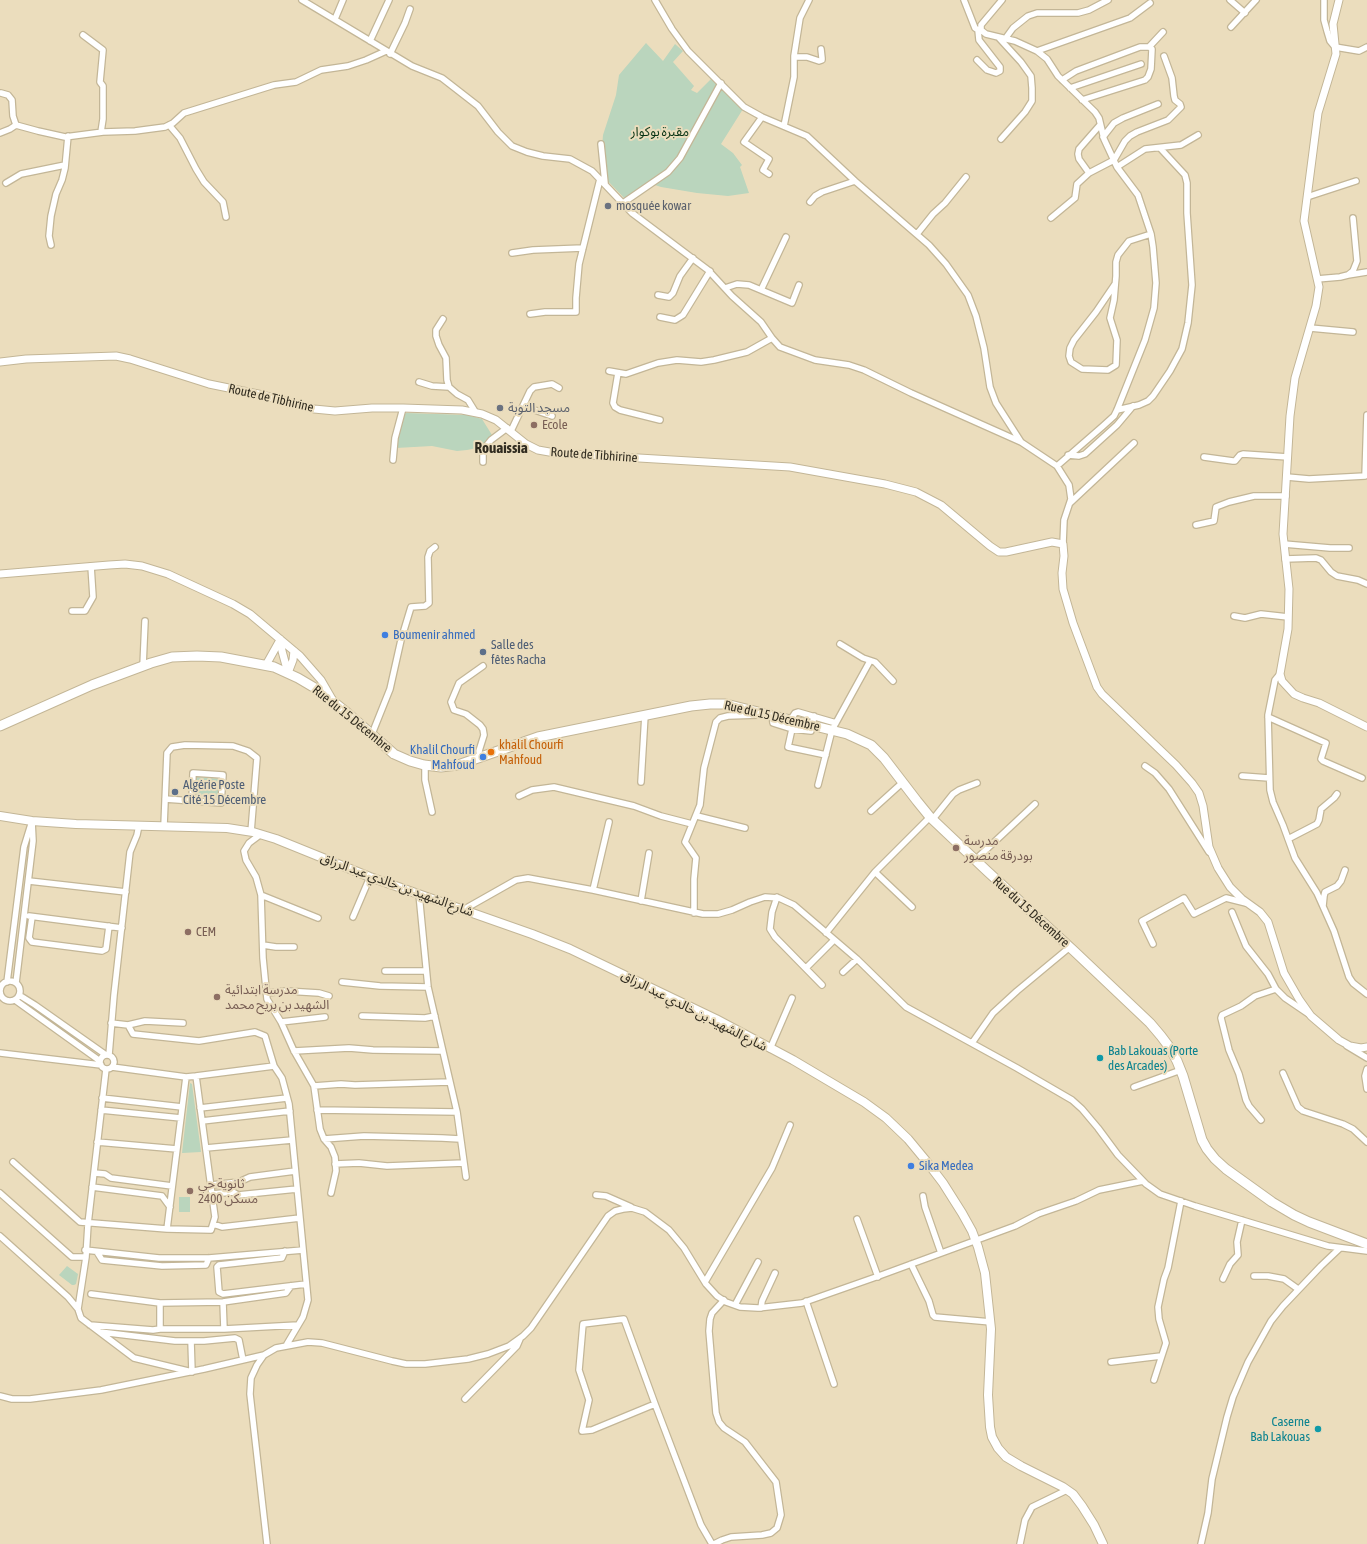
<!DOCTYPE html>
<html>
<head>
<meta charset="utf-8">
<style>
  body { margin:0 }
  canvas { display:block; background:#ebddbd }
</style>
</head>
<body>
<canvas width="1367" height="1544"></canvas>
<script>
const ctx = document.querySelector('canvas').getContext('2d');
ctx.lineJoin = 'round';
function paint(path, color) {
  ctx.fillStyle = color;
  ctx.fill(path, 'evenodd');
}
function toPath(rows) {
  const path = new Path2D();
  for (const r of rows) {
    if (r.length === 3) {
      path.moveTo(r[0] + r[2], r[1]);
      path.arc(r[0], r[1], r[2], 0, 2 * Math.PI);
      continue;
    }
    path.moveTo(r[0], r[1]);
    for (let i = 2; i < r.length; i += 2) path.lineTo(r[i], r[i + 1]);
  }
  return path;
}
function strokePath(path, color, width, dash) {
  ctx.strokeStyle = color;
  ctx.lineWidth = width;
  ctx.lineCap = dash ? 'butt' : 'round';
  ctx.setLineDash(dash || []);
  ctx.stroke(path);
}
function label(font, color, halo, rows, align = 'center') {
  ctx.font = font + ' "Asap Condensed","Noto Sans Arabic",sans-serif';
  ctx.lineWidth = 4;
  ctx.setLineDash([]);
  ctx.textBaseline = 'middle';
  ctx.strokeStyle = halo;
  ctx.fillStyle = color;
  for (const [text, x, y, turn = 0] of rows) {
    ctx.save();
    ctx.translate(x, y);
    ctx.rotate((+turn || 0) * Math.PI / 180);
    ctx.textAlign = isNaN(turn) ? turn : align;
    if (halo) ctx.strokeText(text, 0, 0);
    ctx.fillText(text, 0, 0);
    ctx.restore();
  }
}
paint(toPath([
  [646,43,663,61,675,44,683,51,673,62,694,86,691,90,697,93,711,79,743,109,721,144,733,153,742,165,740,167,749,193,728,196,697,193,661,187,649,183,626,200,606,179,602,147,603,135,616,95,619,75],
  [406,413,467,415,482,419,492,435,482,447,467,450,457,451,432,446,396,448,403,416],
  [196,777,221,779,219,798,194,795],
  [190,1083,192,1084,201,1152,182,1153],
  [179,1197,190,1197,190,1212,179,1212],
  [67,1266,78,1274,76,1284,74,1285,72,1285,59,1275]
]), '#bad5bd');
const minor = toPath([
  [302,0,412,66,442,78,478,106,498,132,512,146,527,152,543,156,570,159,592,171,632,213,708,270,732,296,761,322,772,338,780,347,815,360,849,365,864,370,911,393,1021,442],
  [655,0,672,29,688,51,744,107,762,117,807,136,855,181,929,245,946,264,968,295,976,316,984,348,990,387,996,403,1021,442,1057,466,1069,485,1071,499,1064,520,1063,544],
  [964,0,975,28,978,30,981,30],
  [1002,0,981,25,981,30,986,34,1015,41,1037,51,1047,59,1058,76,1095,112,1099,118,1104,139,1117,167,1138,195,1151,234,1153,247,1156,283,1154,308,1145,340,1117,410,1114,416,1103,426,1057,466],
  [1230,0,1245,13],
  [1324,0,1324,20,1327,31,1330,41,1335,47,1359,51,1367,47],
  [335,19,343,0],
  [1231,27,1256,0],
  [83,35,103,50,100,82,103,86,103,119,101,132],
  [999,38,1021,62,1031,76,1032,88,1032,101,1025,112,1001,139],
  [1005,39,1013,28,1028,16,1037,13,1078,13,1089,10,1108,0],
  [370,41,389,0],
  [1149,47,1163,32],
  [1037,51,1130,18,1150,3],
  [390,54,405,23,410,9],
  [794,57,807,57,819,61,822,60,822,58,821,49],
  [977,60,987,70,996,73,1000,71,1000,67,979,40,978,30],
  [1062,80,1076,71,1140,47,1149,47,1152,49,1151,69,1148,77,1145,80,1082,100],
  [1070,88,1141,64],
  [1,93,8,95,12,100,13,116,16,125],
  [762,117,744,142,769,159,763,170,769,174],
  [169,125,180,138,196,169,204,182,223,202,226,217],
  [784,126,794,77,794,56,800,18,809,0],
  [0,133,10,129,16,125,38,131,65,137,103,132,135,131,165,127,173,123,184,113,274,85,296,82,321,70,348,66,366,60,386,51],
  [1103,137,1114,123,1123,118,1158,104],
  [601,144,605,183],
  [1117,167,1145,149,1181,145,1198,135],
  [1089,173,1079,159,1078,154,1079,149,1100,125],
  [6,183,21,174,65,165],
  [1307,197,1356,181],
  [810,202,815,196,822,192,855,181],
  [623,203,668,172,680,158,721,83],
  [1051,218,1075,198,1077,184,1089,173,1114,160,1125,141,1130,136,1137,132,1168,120,1181,107,1180,104,1175,100,1174,96,1172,78,1164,56],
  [917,234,933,214,945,203,966,177],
  [51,245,49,236,51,216,56,194,62,180,65,168,68,136],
  [512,253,533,250,583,248],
  [1348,275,1367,272],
  [1317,279,1340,277,1348,275,1353,271,1357,261,1353,218],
  [1115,284,1096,312,1074,340,1070,348,1069,356,1071,362,1082,369,1108,370,1116,365,1117,340,1110,318,1114,300,1116,276,1116,262,1118,255,1129,241,1151,234],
  [725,288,737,284,749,285,792,303,799,285],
  [761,290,786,237],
  [658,295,669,297,673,293,680,276,693,258],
  [530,314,545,312,576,312,576,298,579,264,600,179],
  [660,317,675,320,683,315,710,271],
  [443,319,436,330,436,336,439,345,446,358,447,380,449,387,457,394,468,400,476,413],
  [1310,328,1353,332],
  [609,371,626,374,658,363,677,360,701,362,714,360,747,352,772,338],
  [618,373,613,403,615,407,620,410,660,420],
  [419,382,432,386,449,387],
  [523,406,552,416],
  [1117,410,1139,405,1148,401,1153,396,1170,371,1182,349,1188,323,1192,285,1187,213,1187,183,1185,175,1160,148],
  [511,431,530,391,534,387,552,384,559,388],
  [1068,455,1079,456,1085,454,1117,425,1133,406],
  [1204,457,1233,461,1235,461,1240,455,1243,454,1288,457],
  [393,460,395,438,403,408],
  [483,462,483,451,487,445,491,440,507,428],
  [1287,477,1309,479,1365,476,1367,415],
  [1070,503,1134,443],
  [1196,525,1214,521,1216,507,1229,502,1254,496,1286,496],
  [1284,544,1330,548,1349,548],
  [1285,559,1316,558,1321,560,1331,572,1337,576,1358,580,1367,584],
  [72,611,85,611,93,597,91,566],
  [1234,616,1245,618,1261,614,1288,617],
  [840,644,863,658,875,662,893,681],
  [143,666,145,621],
  [1280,674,1275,680,1268,715,1270,790,1273,802,1283,825,1295,858,1317,893,1334,931,1349,977,1353,983,1367,994],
  [771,715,772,715,773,723,792,729,811,731,814,716],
  [1268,717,1326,743,1321,759,1323,761,1362,778],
  [791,719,795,713,798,712,836,723],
  [792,729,788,747,826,755],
  [372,734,390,689,401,640,411,607,425,606,429,603,428,557,430,551,435,547],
  [480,757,479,751,484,735,483,729,480,725,466,714,454,710,451,702,459,683,483,666],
  [425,765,425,780,432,812],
  [1145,766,1155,773,1169,789,1209,852],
  [1242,776,1269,778],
  [641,782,645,715],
  [818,785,832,730,870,661],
  [519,796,532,790,554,787,634,806,661,816,692,824],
  [165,799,221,803,223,775,193,773,192,800],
  [871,811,902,783],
  [697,816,745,828],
  [933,819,953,794,959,790,977,783],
  [164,826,167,753,172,747,185,745,233,746,248,751,257,758,251,832],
  [261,834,249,843,244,851,246,860,256,877,261,895,263,958,267,999,281,1022,294,1051,314,1086,320,1129,324,1139,331,1147,335,1157,336,1171,331,1193],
  [1288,839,1317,824,1319,820,1321,809,1334,798,1337,794],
  [975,860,1035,804],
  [875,872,912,907],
  [29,881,126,892],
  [593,890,609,822],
  [419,894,428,987,457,1112,466,1177],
  [261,895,318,918],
  [777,897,772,912,770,929,775,937,822,985],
  [641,901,649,853],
  [1323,906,1324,896,1325,892,1337,886,1341,881,1345,870],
  [463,910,516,880,528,878,593,890,703,914,718,914,732,910,750,902,765,897,779,898,794,905,857,959,906,1007,1017,1068,1072,1100,1082,1109,1098,1128,1118,1155,1146,1184,1160,1194,1195,1206,1328,1246,1367,1251],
  [1232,912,1246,946,1268,974,1276,989,1285,998,1310,1015],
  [694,913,694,879,696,858,685,842,700,805,704,768,716,722,720,718,728,716,759,715],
  [29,916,122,928],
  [32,917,29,938,32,942,102,951,106,949,109,926],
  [353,917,370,877],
  [826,933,875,872,930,817],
  [1153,944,1142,921,1184,898,1194,914,1226,898,1246,903],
  [263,945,276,947,294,947],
  [806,968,834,940],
  [385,971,425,971],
  [843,972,857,959],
  [10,991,10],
  [7,982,24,847,32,821,33,841,16,983],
  [342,982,380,986,428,987],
  [266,993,286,991,319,993,329,996],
  [19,995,35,1005,106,1055],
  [15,1000,100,1061],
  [362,1016,425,1018,435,1016],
  [281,1022,325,1017],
  [111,1023,128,1025,133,1034,199,1041,255,1032,265,1036,274,1066,282,1078,289,1104,308,1300,303,1317,287,1344],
  [128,1025,145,1021,183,1023],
  [972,1043,993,1013,1017,991,1070,947],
  [1347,1046,1367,1058],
  [770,1049,792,998],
  [294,1051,349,1048,373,1050,442,1051],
  [0,1053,101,1065],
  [109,1055,114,995,130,852,137,835,139,825],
  [107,1062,7],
  [112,1067,186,1077,196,1076,274,1066],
  [106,1069,88,1224,86,1257,78,1309,81,1318,134,1358,192,1372,191,1341],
  [1367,1069,1365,1076,1367,1089],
  [1283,1073,1298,1107,1303,1111,1343,1124,1353,1129,1367,1142],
  [314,1086,341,1084,355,1085,449,1082],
  [1134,1087,1181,1070],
  [102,1098,182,1107],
  [200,1108,287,1098],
  [101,1110,181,1118],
  [317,1110,457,1112],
  [1261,1120,1249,1106,1246,1100,1239,1074,1229,1050,1221,1018,1222,1015,1241,1006,1255,996,1276,989],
  [202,1121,290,1111],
  [324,1139,364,1136,442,1138,460,1139],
  [97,1142,177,1149],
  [206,1148,292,1140],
  [13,1162,80,1222,167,1229,211,1230,215,1217,196,1076],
  [335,1164,359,1163,387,1166,464,1163],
  [94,1173,105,1174,111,1178,172,1186],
  [211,1185,239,1182,250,1177,295,1171],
  [92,1187,162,1196,170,1207],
  [0,1193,72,1257,86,1257],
  [212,1194,233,1192,238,1195,297,1189],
  [596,1195,606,1196,631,1207],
  [923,1196,925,1207,941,1253],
  [857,1219,878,1277],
  [213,1224,222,1227,300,1218],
  [167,1229,186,1077],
  [0,1236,68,1297,78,1309],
  [85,1250,159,1258,209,1258,303,1250],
  [285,1251,282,1258,219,1265,217,1267,219,1292,223,1294,306,1284],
  [97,1252,102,1260,162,1266,206,1265,209,1258],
  [911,1264,929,1301,933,1315,935,1317,991,1322],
  [1254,1276,1268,1276,1284,1279,1298,1289],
  [1223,1279,1230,1264,1238,1255,1237,1242,1242,1220],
  [705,1282,772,1168,790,1125],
  [91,1294,160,1303,223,1302,286,1293,291,1286],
  [806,1301,834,1384],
  [223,1302,224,1329],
  [735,1305,758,1262],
  [761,1308,762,1301,775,1273],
  [90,1325,153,1330,160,1329,160,1303],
  [160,1329,224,1329,298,1325],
  [100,1332,175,1341,204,1341,235,1338,239,1340,243,1360],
  [1111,1362,1161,1356],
  [1154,1380,1166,1343,1159,1319,1158,1307,1164,1279,1168,1268,1181,1201],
  [0,1396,12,1399,30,1399,101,1390,204,1369,264,1355],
  [465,1399,517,1346,520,1339],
  [655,1404,592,1430,582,1431,589,1400,579,1370,583,1324,624,1319,655,1404,701,1525,712,1544],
  [267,1544,250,1394,251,1378,257,1365,264,1355,276,1348,308,1342,322,1343,392,1361,406,1364,425,1364,468,1359,488,1354,509,1346,523,1336,531,1328,608,1216,615,1211,623,1209,632,1208,645,1212,669,1230,684,1248,706,1284,717,1296,726,1302,740,1307,758,1308,802,1303,876,1277,1015,1226,1038,1214,1076,1201,1099,1190,1143,1181],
  [714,1544,722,1540,731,1537,762,1535,771,1533,777,1528,781,1515,776,1482,745,1442,724,1428,719,1422,716,1413,709,1331,710,1319,712,1313,724,1300],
  [1020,1544,1025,1520,1032,1507,1067,1490],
  [1201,1544,1208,1513,1212,1479,1227,1417,1233,1397,1248,1362,1271,1321,1283,1306,1321,1266,1340,1248]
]);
const tertiary = toPath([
  [1339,0,1333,24,1336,54,1318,113,1304,221,1319,287,1316,306,1295,378,1290,416,1283,534,1289,589,1288,629,1280,674,1282,681,1294,694,1303,698,1319,703,1367,727],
  [0,362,26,359,116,356,130,359,209,384,263,395,314,409,335,411,372,408,403,408,462,410,482,414,496,420,526,444,538,450,555,453,790,467,885,484,916,492,941,505,990,546,999,552,1006,552,1052,542,1063,544,1064,556,1062,573,1063,589,1073,623,1097,687,1102,694,1176,765,1192,783,1199,793,1203,806,1209,847,1218,868,1230,887,1242,899,1260,912,1268,922,1284,973,1299,999,1311,1016,1339,1040,1350,1046,1361,1048,1367,1047],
  [0,574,109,565,125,564,142,566,168,574,233,604,250,614,300,656,321,680,332,699],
  [280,639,282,651,288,673],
  [266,665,280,640],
  [288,673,293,660,294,651]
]);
const secondary = toPath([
  [0,816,32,821,76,824,227,828,253,832,276,839,370,877,532,934,570,949,716,1019,793,1060,864,1102,886,1118,908,1139,927,1162,943,1183,962,1213,972,1231,978,1247,985,1273,991,1329,988,1395,990,1427,992,1437,998,1448,1006,1457,1021,1466,1063,1487,1073,1494,1082,1506,1094,1525,1103,1544]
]);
const primary = toPath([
  [0,726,92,685,151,663,172,657,197,656,221,657,274,667,298,678,320,691,345,711,394,754,410,761,424,765,441,767,458,765,538,737,691,706,710,704,726,704,847,734,871,745,884,758,917,801,930,817,987,871,1074,951,1150,1023,1161,1036,1170,1048,1177,1061,1183,1076,1202,1140,1207,1149,1215,1159,1226,1169,1272,1202,1294,1215,1309,1222,1367,1244]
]);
strokePath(minor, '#c3b697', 8);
strokePath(tertiary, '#c3b697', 9);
strokePath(secondary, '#c3b697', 10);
strokePath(primary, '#c3b697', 11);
strokePath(minor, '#fff', 5.5);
strokePath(tertiary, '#fff', 7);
strokePath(secondary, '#fff', 8);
strokePath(primary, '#fff', 9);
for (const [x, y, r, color] of [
  [608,206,4,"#6b7280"],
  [500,408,4,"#6b7280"],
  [534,425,4,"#8d6e63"],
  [385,635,4,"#3f7fe0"],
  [483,652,4,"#5c6f8a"],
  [491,752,4,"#e8710a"],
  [483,757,4,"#3f7fe0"],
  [175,792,4,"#5c6f8a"],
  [956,848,4,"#8d6e63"],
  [188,932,4,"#8d6e63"],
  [217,997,4,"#8d6e63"],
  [1100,1058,4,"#0f9aa8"],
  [911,1166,4,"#3f7fe0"],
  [190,1191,4,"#8d6e63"],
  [1318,1429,4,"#0f9aa8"]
]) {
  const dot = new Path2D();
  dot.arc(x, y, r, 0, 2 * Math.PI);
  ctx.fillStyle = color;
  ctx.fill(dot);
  strokePath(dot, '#ebddbd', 1.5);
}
label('13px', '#063213', '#ebddbd', [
  ["مقبرة بوكوار",660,132]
]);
label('13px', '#5b616d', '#ebddbd', [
  ["mosquée kowar",616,206],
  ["مسجد التوبة",508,408]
], 'left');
label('13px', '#312c20', '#ebddbd', [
  ["Route de Tibhirine",271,398,13],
  ["Route de Tibhirine",594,455,4],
  ["Rue du 15 Décembre",772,716,13],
  ["Rue du 15 Décembre",352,719,39],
  ["شارع الشهيد بن خالدي عبد الرزاق",397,885,20],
  ["Rue du 15 Décembre",1031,912,42],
  ["شارع الشهيد بن خالدي عبد الرزاق",694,1011,27]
]);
label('13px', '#785e54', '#ebddbd', [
  ["Ecole",542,425],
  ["مدرسة",964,841],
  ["بودرقة منصور",964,856],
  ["CEM",196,932],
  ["مدرسة ابتدائية",225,990],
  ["الشهيد بن بريح محمد",225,1005],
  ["ثانوية حي",198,1184],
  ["2400 مسكن",198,1199]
], 'left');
label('13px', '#366cbe', '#ebddbd', [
  ["Boumenir ahmed",393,635],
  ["Khalil Chourfi",475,750,"right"],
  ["Mahfoud",475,765,"right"],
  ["Sika Medea",919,1166]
], 'left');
label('13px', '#4e5e75', '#ebddbd', [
  ["Salle des",491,645],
  ["fêtes Racha",491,660],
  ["Algérie Poste",183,785],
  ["Cité 15 Décembre",183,800]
], 'left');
label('13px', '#c56008', '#ebddbd', [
  ["khalil Chourfi",499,745],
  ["Mahfoud",499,760]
], 'left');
label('13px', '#0d838f', '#ebddbd', [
  ["Bab Lakouas (Porte",1108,1051],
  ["des Arcades)",1108,1066],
  ["Caserne",1310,1422,"right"],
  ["Bab Lakouas",1310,1437,"right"]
], 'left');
label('bold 15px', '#312c20', '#ebddbd', [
  ["Rouaissia",501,448]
]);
</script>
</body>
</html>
